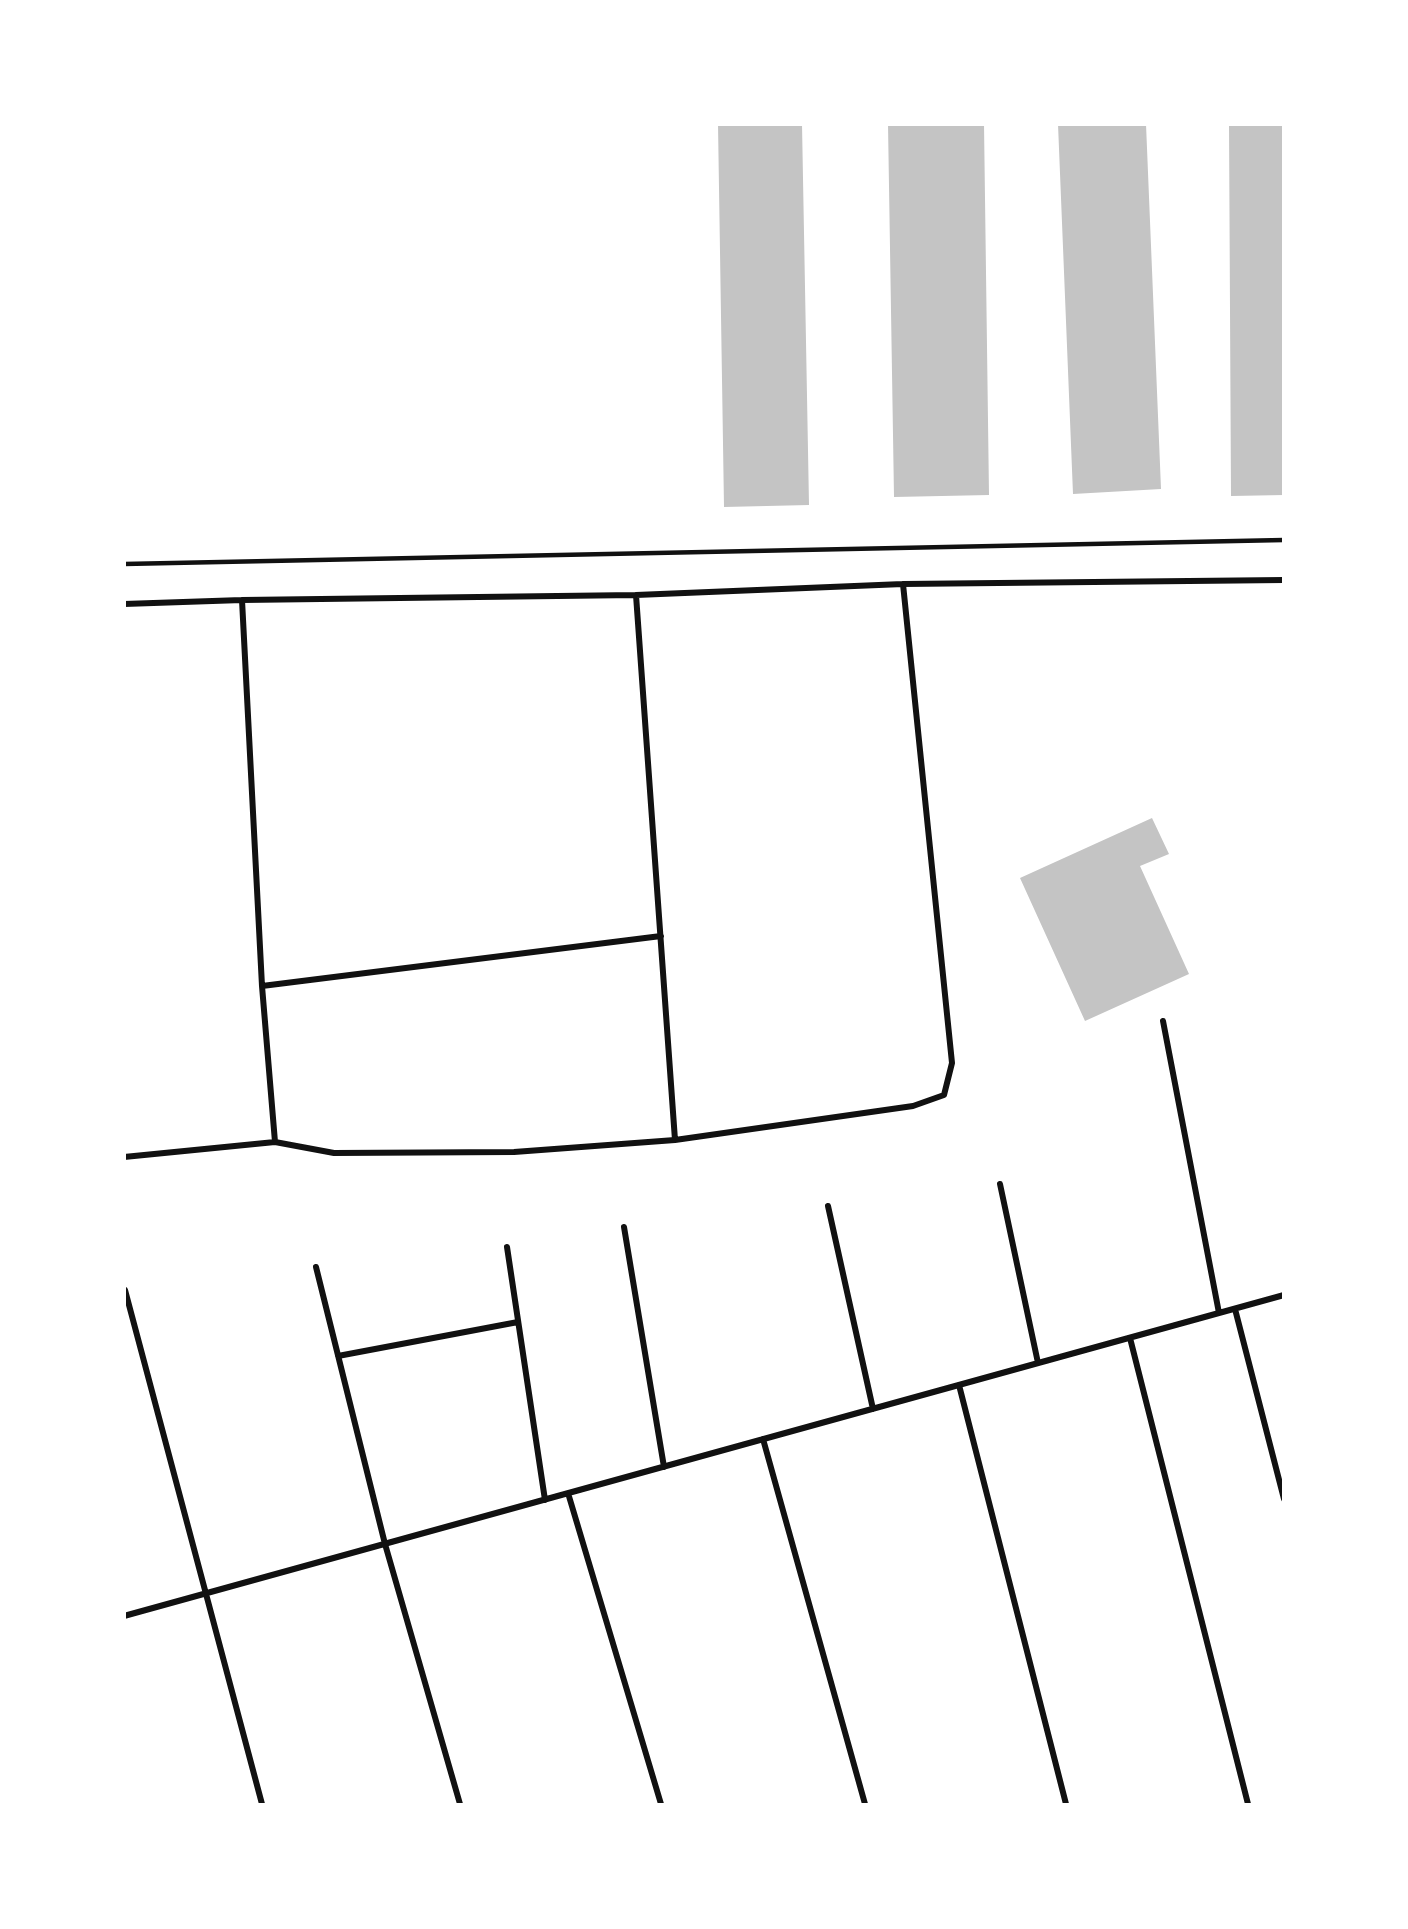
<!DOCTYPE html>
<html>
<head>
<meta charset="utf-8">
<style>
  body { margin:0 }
  #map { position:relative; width:1408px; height:1929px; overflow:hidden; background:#fff; font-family:Barlow,sans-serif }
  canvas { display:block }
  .frame { position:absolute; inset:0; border:126px solid #fff; pointer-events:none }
</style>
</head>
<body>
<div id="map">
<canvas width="1408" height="1929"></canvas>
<div class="frame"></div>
</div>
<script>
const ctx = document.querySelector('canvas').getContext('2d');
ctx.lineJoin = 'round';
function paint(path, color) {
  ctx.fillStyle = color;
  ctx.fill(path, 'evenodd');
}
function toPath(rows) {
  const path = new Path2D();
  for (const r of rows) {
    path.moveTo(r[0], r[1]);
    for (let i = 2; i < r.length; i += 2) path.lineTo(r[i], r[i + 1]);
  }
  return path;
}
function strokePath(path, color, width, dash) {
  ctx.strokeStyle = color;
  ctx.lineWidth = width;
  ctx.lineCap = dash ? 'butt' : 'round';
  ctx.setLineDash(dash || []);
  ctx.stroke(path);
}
paint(toPath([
  [718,124,802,124,809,505,724,507],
  [888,124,984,124,989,495,894,497],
  [1058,124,1146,124,1161,489,1073,494],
  [1229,124,1284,124,1284,495,1231,496],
  [1152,818,1169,854,1140,866,1189,974,1085,1021,1020,878]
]), '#c4c4c4');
strokePath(toPath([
  [124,564,1284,540]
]), '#111', 4.5);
strokePath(toPath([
  [636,595,675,1140],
  [124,604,242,600,636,595,903,584,1284,580],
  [262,986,661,936],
  [1163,1021,1219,1313],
  [275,1142,334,1153,514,1152,675,1140,913,1106,944,1095,952,1063,903,584],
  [124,1157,275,1142,262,986,242,600],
  [1000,1184,1038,1363],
  [828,1206,873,1409],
  [624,1227,664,1467],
  [507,1247,545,1500],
  [316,1267,385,1544,460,1804],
  [125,1290,262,1804],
  [1235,1309,1284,1499],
  [1130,1338,1248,1804],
  [338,1356,518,1322],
  [959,1385,1066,1804],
  [763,1439,865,1804],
  [568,1493,661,1804],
  [124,1616,1284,1295]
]), '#111', 6);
</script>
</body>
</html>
